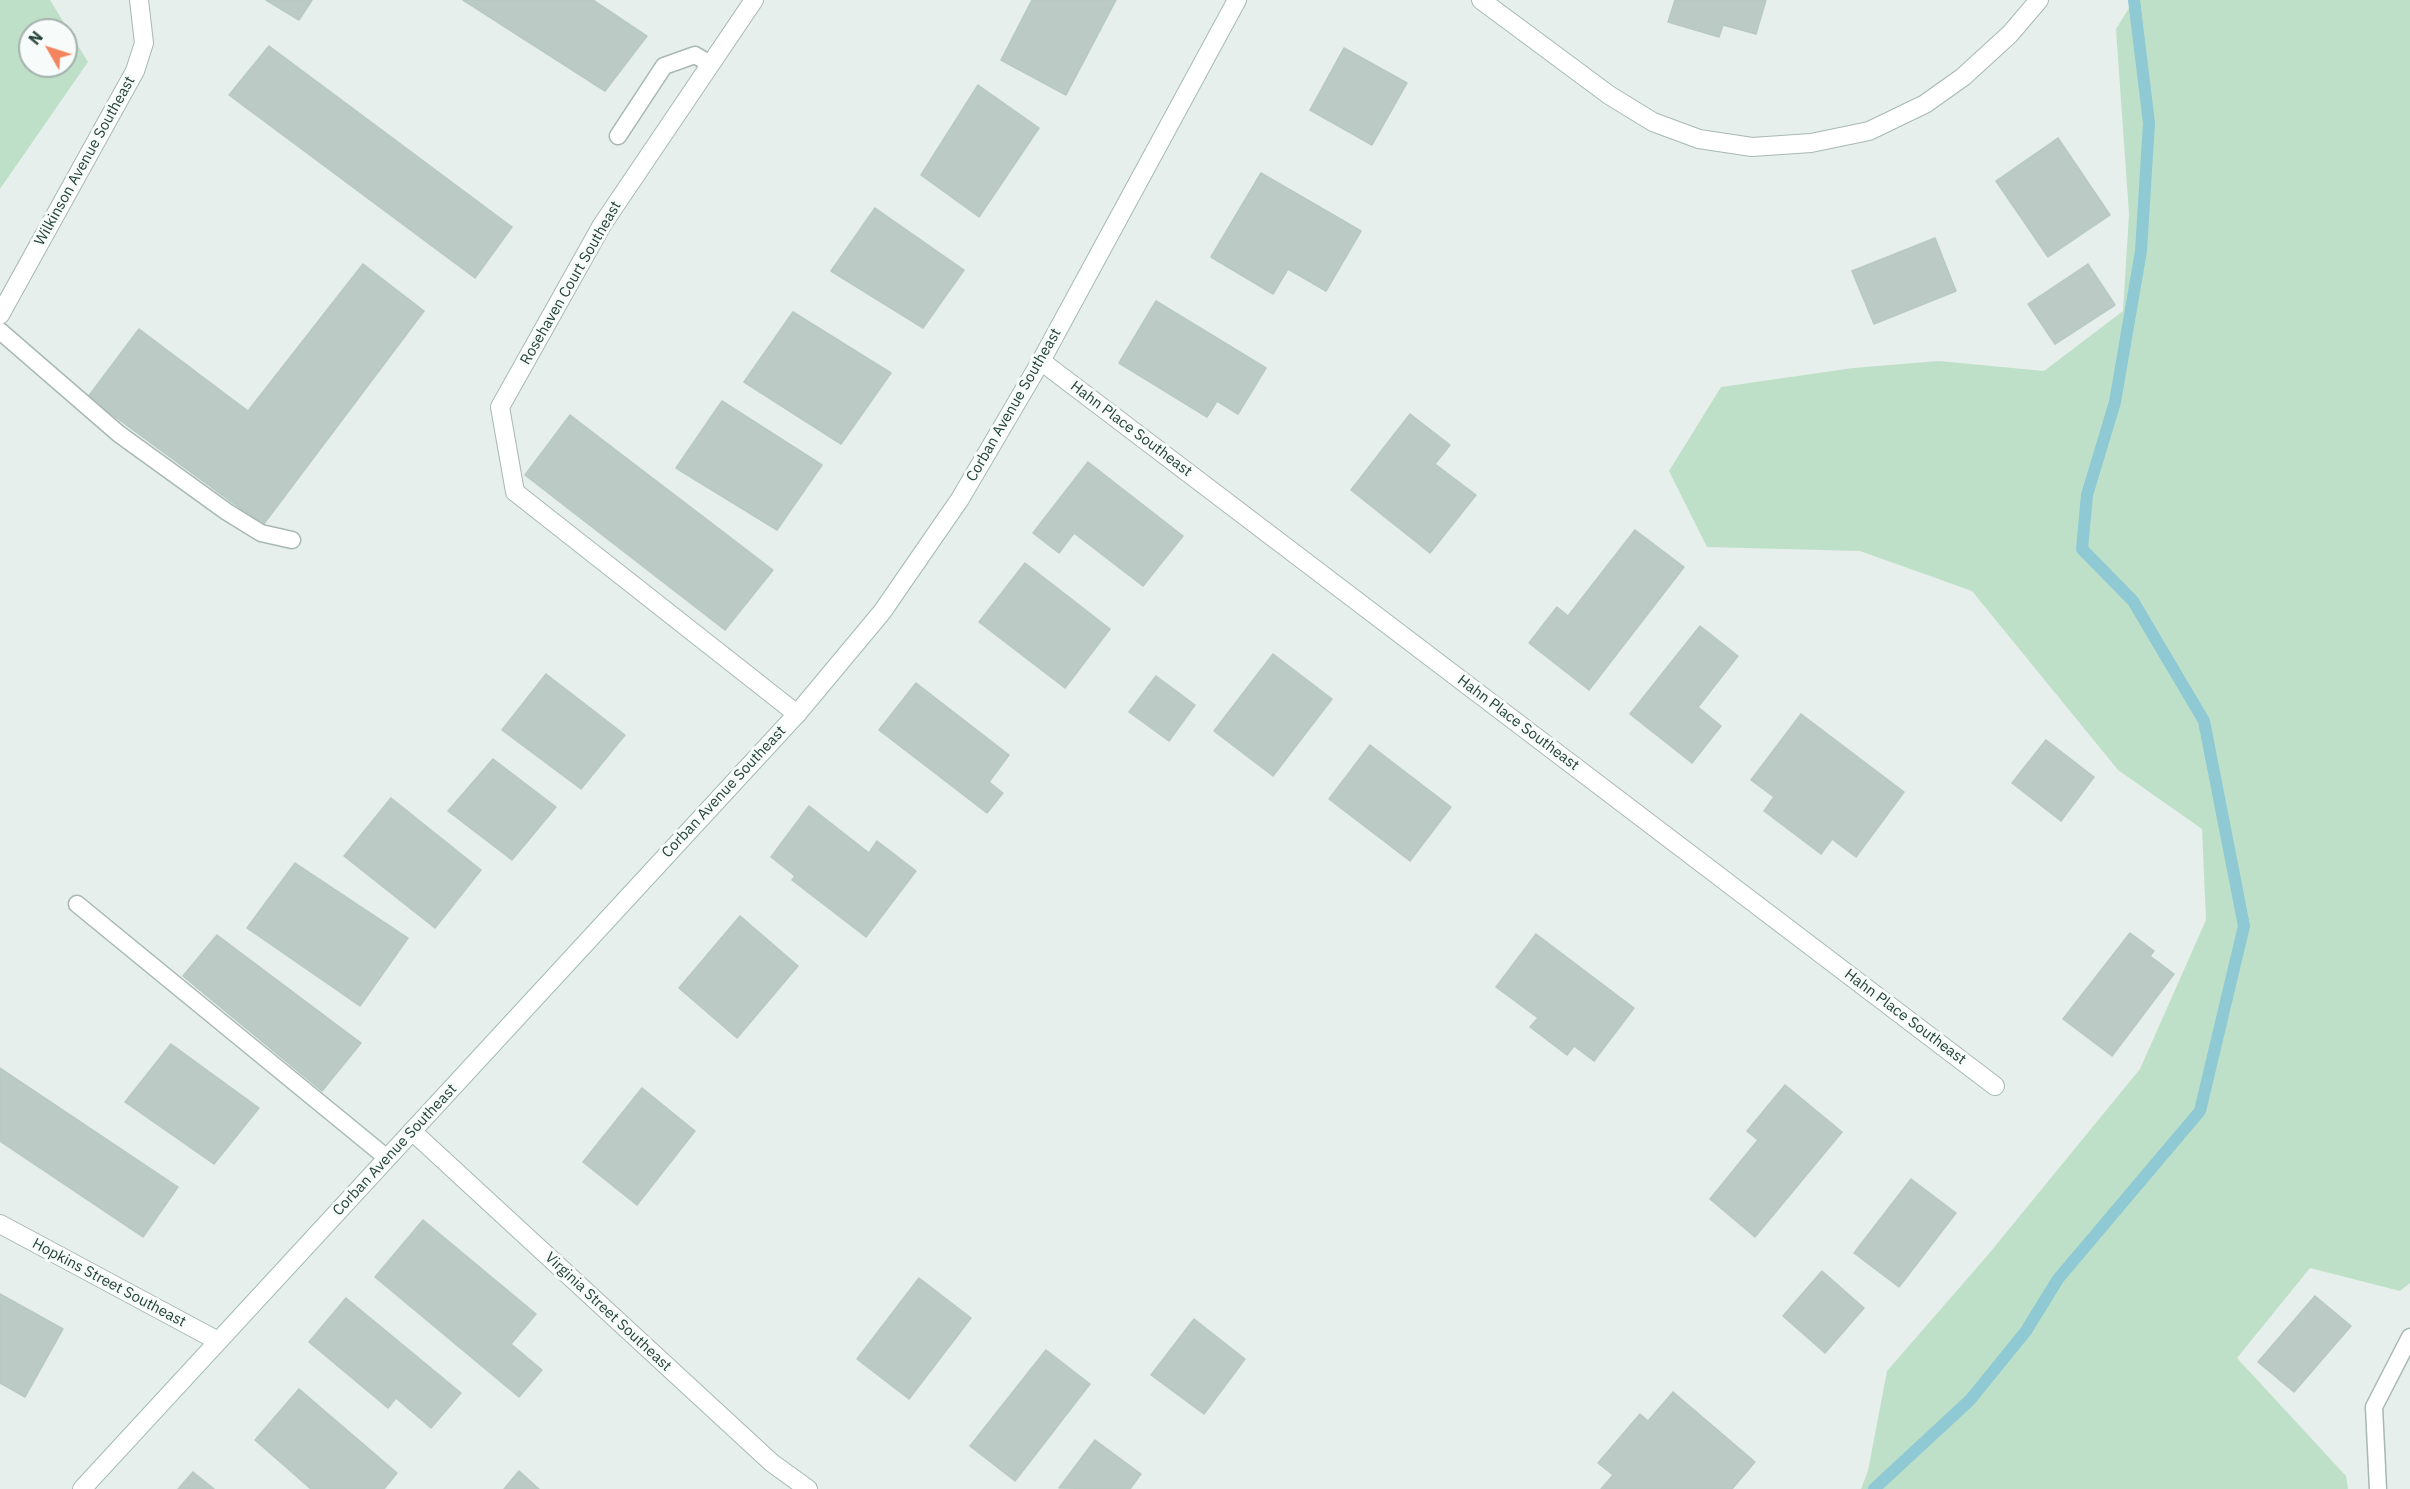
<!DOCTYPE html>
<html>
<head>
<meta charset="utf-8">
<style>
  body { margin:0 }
  #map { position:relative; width:2410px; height:1489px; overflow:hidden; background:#e6efeb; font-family:"IBM Plex Sans",sans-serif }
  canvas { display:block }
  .north { position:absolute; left:18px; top:18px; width:60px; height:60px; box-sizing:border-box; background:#f7fbf9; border:2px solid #a3b1ad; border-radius:50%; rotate:309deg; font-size:16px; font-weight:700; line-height:24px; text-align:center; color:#24423a }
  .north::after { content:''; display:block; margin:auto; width:21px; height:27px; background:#f4845f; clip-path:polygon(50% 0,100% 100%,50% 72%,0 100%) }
</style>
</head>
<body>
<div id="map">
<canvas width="2410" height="1489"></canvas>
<div class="north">N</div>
</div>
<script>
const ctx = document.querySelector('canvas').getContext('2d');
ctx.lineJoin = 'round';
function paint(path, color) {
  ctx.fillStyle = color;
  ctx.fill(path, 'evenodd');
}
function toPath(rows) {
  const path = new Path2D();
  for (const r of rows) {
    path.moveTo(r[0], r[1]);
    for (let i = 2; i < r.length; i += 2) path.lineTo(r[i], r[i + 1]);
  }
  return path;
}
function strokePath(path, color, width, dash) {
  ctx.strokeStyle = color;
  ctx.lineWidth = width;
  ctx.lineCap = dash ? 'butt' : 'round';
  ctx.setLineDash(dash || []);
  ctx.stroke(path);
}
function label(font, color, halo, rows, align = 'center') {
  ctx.font = font + ' "IBM Plex Sans",sans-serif';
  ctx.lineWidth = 6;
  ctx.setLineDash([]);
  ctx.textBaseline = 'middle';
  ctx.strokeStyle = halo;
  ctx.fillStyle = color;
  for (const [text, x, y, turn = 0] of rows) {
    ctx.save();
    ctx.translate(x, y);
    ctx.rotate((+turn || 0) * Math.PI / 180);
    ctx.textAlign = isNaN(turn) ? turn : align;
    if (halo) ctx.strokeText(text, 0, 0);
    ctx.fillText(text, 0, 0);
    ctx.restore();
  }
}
paint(toPath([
  [0,0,50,0,88,62,0,189],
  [30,30,66,30,66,66,30,66],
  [2134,0,2410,0,2410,1283,2400,1291,2310,1268,2237,1358,2346,1476,2348,1489,1861,1489,1868,1471,1887,1371,1987,1256,2140,1069,2206,920,2202,829,2118,770,1972,591,1860,551,1707,547,1669,471,1721,387,1853,368,1939,361,2044,371,2123,311,2129,214,2116,29]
]), '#bfe0c8');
strokePath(toPath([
  [1874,1489,1970,1400,2026,1331,2058,1279,2200,1111,2244,926,2204,721,2133,601,2082,549,2087,495,2115,402,2141,251,2149,123,2134,0]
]), '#8ec9d4', 12);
const building = toPath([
  [266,0,312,0,299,20,266,0],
  [463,0,593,0,647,36,605,91,463,0],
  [1032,0,1116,0,1066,95,1001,60,1032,0],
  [1675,0,1766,0,1756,34,1723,25,1719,37,1668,22,1675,0],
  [269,46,512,227,475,278,229,95,269,46],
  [1344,48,1407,83,1372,145,1310,110,1344,48],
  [978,85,1039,128,979,217,921,175,978,85],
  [2058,138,2110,215,2048,257,1996,181,2058,138],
  [1261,173,1361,231,1326,291,1288,269,1273,294,1211,257,1261,173],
  [875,208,964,270,923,328,831,271,875,208],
  [1935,238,1956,291,1874,324,1852,271,1935,238],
  [363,264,424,311,263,525,88,397,139,329,248,411,363,264],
  [2088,264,2115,305,2055,344,2028,304,2088,264],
  [1156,301,1266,368,1238,414,1217,401,1207,417,1119,363,1156,301],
  [793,312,891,373,841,444,744,382,793,312],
  [722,401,822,465,777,530,676,468,722,401],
  [1410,414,1450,445,1435,464,1476,495,1430,553,1351,490,1410,414],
  [570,415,773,570,725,630,525,475,570,415],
  [1088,462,1183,536,1143,586,1074,533,1059,553,1033,533,1088,462],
  [1635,530,1684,567,1589,690,1529,643,1557,607,1568,616,1635,530],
  [1025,563,1110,629,1065,688,979,622,1025,563],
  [1700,626,1738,656,1698,707,1721,726,1692,763,1630,714,1700,626],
  [1273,654,1332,699,1273,776,1214,731,1273,654],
  [546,674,625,735,581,789,502,730,546,674],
  [1156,676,1195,705,1169,741,1129,712,1156,676],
  [916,683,1009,755,989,782,1003,793,987,813,879,730,916,683],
  [1801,714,1904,792,1856,857,1832,839,1821,854,1764,811,1774,797,1751,780,1801,714],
  [2046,740,2094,777,2061,821,2012,783,2046,740],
  [1370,745,1451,807,1410,861,1329,799,1370,745],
  [493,759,556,807,512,860,448,811,493,759],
  [391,798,481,870,435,928,344,856,391,798],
  [809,806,869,853,877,841,916,871,866,937,792,880,795,876,771,857,809,806],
  [295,863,408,938,360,1006,247,928,295,863],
  [740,916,798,966,737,1038,679,988,740,916],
  [2130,933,2154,951,2150,956,2174,974,2112,1056,2063,1019,2130,933],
  [1536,934,1634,1008,1594,1061,1574,1046,1567,1055,1530,1027,1538,1018,1496,987,1536,934],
  [217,935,361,1043,322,1091,183,976,217,935],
  [171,1044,259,1108,214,1164,125,1102,171,1044],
  [0,1068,178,1187,143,1237,0,1141,0,1068],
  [1785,1085,1842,1132,1755,1237,1710,1199,1758,1140,1747,1131,1785,1085],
  [642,1088,695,1131,637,1205,583,1162,642,1088],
  [1911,1179,1956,1213,1899,1287,1854,1253,1911,1179],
  [423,1220,536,1314,511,1344,542,1370,519,1397,375,1277,423,1220],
  [1822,1271,1864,1308,1825,1353,1783,1316,1822,1271],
  [919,1278,971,1318,909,1399,857,1359,919,1278],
  [0,1294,63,1329,25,1397,0,1383,0,1294],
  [2315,1296,2351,1326,2294,1392,2258,1362,2315,1296],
  [346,1298,461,1393,431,1428,396,1398,388,1408,309,1342,346,1298],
  [1194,1319,1245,1359,1204,1414,1151,1375,1194,1319],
  [1046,1350,1090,1384,1015,1481,970,1446,1046,1350],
  [299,1389,397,1473,384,1489,311,1489,255,1440,299,1389],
  [1673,1392,1755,1462,1732,1489,1601,1489,1613,1475,1598,1463,1640,1414,1648,1421,1673,1392],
  [1095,1440,1141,1474,1130,1489,1059,1488,1095,1440],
  [519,1471,539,1489,504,1489,519,1471],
  [193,1472,214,1489,178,1489,193,1472]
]);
paint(building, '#bbcac4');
strokePath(building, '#b8c9c2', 1.5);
const lane = toPath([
  [618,136,664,66,695,55,710,64],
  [0,331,119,434,227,512,261,533,292,540],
  [77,904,387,1158],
  [2378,1489,2374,1407,2410,1337]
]);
const street = toPath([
  [754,0,602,225,500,407,515,492,797,714],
  [1481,0,1609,95,1653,122,1699,139,1752,147,1811,143,1869,131,1925,104,1963,77,2010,34,2039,0],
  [0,315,135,71,144,43,139,0],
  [1041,361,1995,1086],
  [412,1131,772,1463,808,1489],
  [0,1224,218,1341]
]);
const secondary = toPath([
  [82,1489,797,714,882,612,960,499,1041,361,1237,0]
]);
strokePath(lane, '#a8b8b2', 19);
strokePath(street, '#a8b8b2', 20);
strokePath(secondary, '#a4bbb3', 20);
strokePath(lane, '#fff', 16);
strokePath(street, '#fff', 18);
strokePath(secondary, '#fff', 18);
label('15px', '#24423a', '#f7fbf9', [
  ["Wilkinson Avenue Southeast",85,161,-61],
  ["Rosehaven Court Southeast",571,283,-60],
  ["Corban Avenue Southeast",1014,405,-60],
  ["Hahn Place Southeast",1131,429,37],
  ["Hahn Place Southeast",1518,723,37],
  ["Corban Avenue Southeast",724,792,-47],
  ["Hahn Place Southeast",1905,1017,37],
  ["Corban Avenue Southeast",395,1150,-47],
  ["Hopkins Street Southeast",109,1283,28],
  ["Virginia Street Southeast",608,1312,43]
]);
</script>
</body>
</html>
